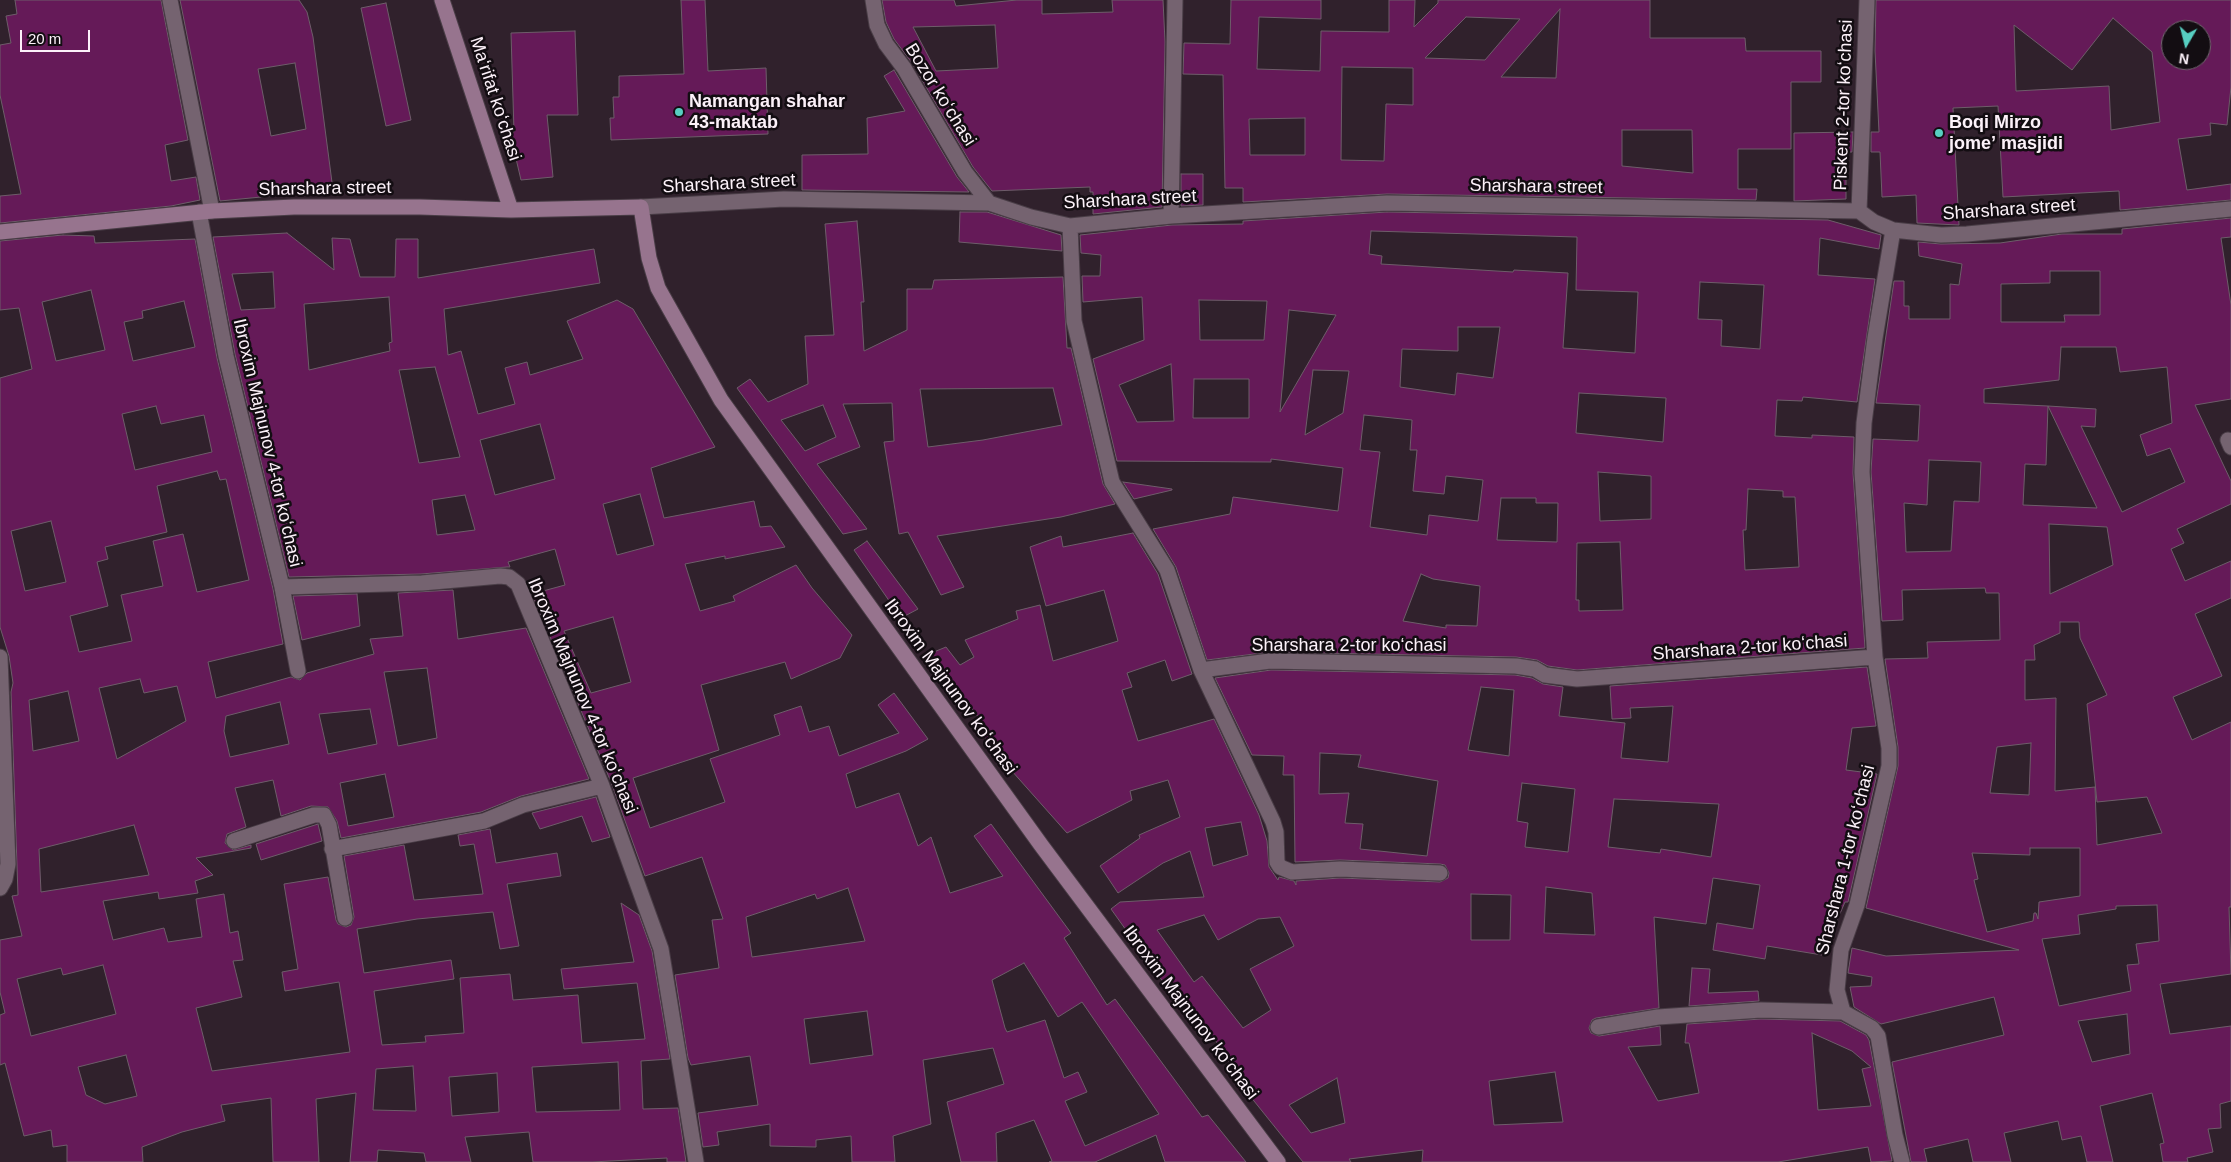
<!DOCTYPE html>
<html>
<head>
<meta charset="utf-8">
<style>
  body { margin:0 }
  #map { position:relative; width:2231px; height:1162px; overflow:hidden; background:#30212c; font-family:Arial,sans-serif }
  canvas { display:block }
  .north { position:absolute; left:2161px; top:20px; width:50px; height:50px; box-sizing:border-box; background:#130d12; border:1px solid #70686e; border-radius:50%; rotate:188deg; font-size:14px; font-weight:700; line-height:20px; text-align:center; color:#fcf1f9 }
  .north::after { content:''; display:block; margin:auto; width:18px; height:22px; background:#57cec1; clip-path:polygon(50% 0,100% 100%,50% 72%,0 100%) }
  .scale { position:absolute; left:20px; top:30px; width:70px; height:22px; box-sizing:border-box; border:2px solid #fcf1f9; border-top:0; padding-left:6px; font-size:15px; line-height:18px; white-space:nowrap; color:#fcf1f9; -webkit-text-stroke:4px #130d12; paint-order:stroke }
</style>
</head>
<body>
<div id="map">
<canvas width="2231" height="1162"></canvas>
<div class="north">N</div>
<div class="scale">20 m</div>
</div>
<script>
const ctx = document.querySelector('canvas').getContext('2d');
ctx.lineJoin = 'round';
function paint(path, color) {
  ctx.fillStyle = color;
  ctx.fill(path, 'evenodd');
}
function toPath(rows) {
  const path = new Path2D();
  for (const r of rows) {
    path.moveTo(r[0], r[1]);
    for (let i = 2; i < r.length; i += 2) path.lineTo(r[i], r[i + 1]);
  }
  return path;
}
function strokePath(path, color, width, dash) {
  ctx.strokeStyle = color;
  ctx.lineWidth = width;
  ctx.lineCap = dash ? 'butt' : 'round';
  ctx.setLineDash(dash || []);
  ctx.stroke(path);
}
function label(font, color, halo, rows, align = 'center') {
  ctx.font = font + ' Arial,sans-serif';
  ctx.lineWidth = 5;
  ctx.setLineDash([]);
  ctx.textBaseline = 'middle';
  ctx.strokeStyle = halo;
  ctx.fillStyle = color;
  for (const [text, x, y, turn = 0] of rows) {
    ctx.save();
    ctx.translate(x, y);
    ctx.rotate((+turn || 0) * Math.PI / 180);
    ctx.textAlign = isNaN(turn) ? turn : align;
    if (halo) ctx.strokeText(text, 0, 0);
    ctx.fillText(text, 0, 0);
    ctx.restore();
  }
}
const building = toPath([
  [15,0,161,0,188,140,165,145,171,181,196,177,200,200,171,206,0,223,0,196,21,194,0,95,0,45,11,43,6,16,17,14,15,0],
  [180,0,299,0,307,12,313,37,333,190,220,201,180,0],
  [295,63,306,129,271,136,258,69,295,63],
  [681,0,705,0,708,71,766,68,768,134,611,140,610,118,614,118,613,97,619,97,619,76,684,74,681,0],
  [882,0,954,0,956,6,1017,0,1042,0,1042,14,1113,12,1112,0,1163,0,1165,42,1162,207,1093,214,1093,192,1090,192,1090,187,992,191,973,167,912,63,894,39,886,22,882,0],
  [995,25,998,68,936,71,913,27,995,25],
  [1231,0,1321,0,1321,19,1259,17,1257,69,1320,71,1321,31,1389,32,1389,0,1415,0,1414,27,1438,3,1438,0,1650,0,1650,38,1745,38,1746,51,1821,51,1821,82,1791,82,1791,149,1738,149,1738,189,1757,189,1756,200,1387,194,1243,202,1243,188,1225,188,1223,75,1183,74,1184,43,1230,44,1231,0],
  [1560,9,1556,78,1501,77,1560,9],
  [1466,17,1520,19,1485,60,1425,58,1466,17],
  [1342,67,1413,68,1413,105,1386,104,1384,161,1341,160,1342,67],
  [1305,118,1305,155,1250,155,1249,119,1305,118],
  [1622,130,1692,130,1693,173,1622,166,1622,130],
  [1876,0,2231,0,2231,87,2227,125,2210,123,2211,135,2178,139,2187,190,2231,184,2231,200,2120,210,2119,191,2003,197,1998,106,1953,108,1959,225,1917,223,1916,195,1882,197,1880,152,1871,152,1871,132,1879,132,1875,51,1876,0],
  [2113,18,2152,52,2160,122,2111,130,2109,86,2016,91,2014,25,2072,70,2113,18],
  [2171,30,2201,30,2201,60,2171,60,2171,30],
  [386,3,411,120,386,126,361,8,386,3],
  [575,31,578,115,547,115,553,177,521,180,510,133,514,132,511,33,575,31],
  [894,70,957,177,969,192,802,190,802,155,868,154,867,118,905,111,884,76,894,70],
  [1853,132,1852,152,1846,152,1846,199,1794,201,1794,133,1853,132],
  [1181,174,1203,174,1203,205,1181,206,1181,174],
  [960,212,987,212,1061,235,1062,251,959,242,960,212],
  [1387,212,1828,220,1881,235,1879,249,1820,238,1818,275,1875,279,1857,402,1803,397,1802,401,1777,400,1775,436,1812,438,1812,435,1854,437,1853,473,1865,648,1577,670,1548,666,1537,660,1516,657,1270,652,1207,660,1176,567,1153,529,1230,514,1233,497,1338,511,1343,468,1271,459,1271,462,1117,461,1093,359,1144,340,1142,297,1083,302,1082,276,1100,276,1101,255,1081,253,1080,235,1172,225,1243,224,1243,221,1387,212],
  [1371,231,1577,237,1576,290,1638,292,1635,353,1563,348,1568,273,1514,270,1513,272,1381,264,1382,256,1369,254,1371,231],
  [1700,282,1764,285,1760,349,1721,346,1722,320,1698,319,1700,282],
  [1199,300,1267,301,1264,340,1200,340,1199,300],
  [1289,310,1336,315,1280,412,1289,310],
  [1458,327,1500,327,1493,378,1457,373,1455,395,1400,387,1402,349,1458,351,1458,327],
  [1171,364,1174,421,1137,422,1119,385,1171,364],
  [1313,370,1349,371,1343,413,1305,435,1313,370],
  [1194,379,1249,379,1249,418,1193,418,1194,379],
  [1579,393,1666,398,1663,442,1576,433,1579,393],
  [1364,415,1412,420,1410,450,1417,450,1413,491,1444,494,1446,476,1483,480,1478,521,1429,515,1427,535,1370,527,1380,452,1360,450,1364,415],
  [1598,472,1651,476,1651,519,1600,521,1598,472],
  [1748,489,1783,491,1783,497,1795,497,1799,567,1745,570,1743,530,1746,530,1748,489],
  [1501,498,1536,498,1536,503,1558,503,1557,542,1497,540,1501,498],
  [1620,542,1623,610,1579,611,1579,600,1576,600,1577,543,1620,542],
  [1421,574,1433,579,1480,586,1477,626,1446,625,1446,628,1403,621,1421,574],
  [2231,218,2231,237,2221,238,2231,305,2231,399,2195,405,2231,481,2231,504,2177,529,2184,543,2171,549,2185,581,2231,561,2231,598,2195,614,2222,676,2173,697,2192,740,2231,722,2231,907,2229,907,2231,974,2160,984,2170,1034,2231,1026,2231,1101,2220,1104,2221,1128,2208,1129,2213,1152,2187,1158,2188,1162,2163,1162,2160,1144,2164,1143,2152,1093,2100,1106,2113,1162,2087,1162,2081,1136,2062,1140,2058,1121,2004,1133,2011,1162,1973,1162,1968,1139,1924,1149,1927,1162,1911,1162,1892,1062,2004,1035,1994,997,1881,1024,1854,1007,1850,987,1871,986,1872,977,1848,973,1852,948,1886,956,2019,950,1866,908,1898,766,1898,747,1885,659,1928,658,1927,642,2000,640,1999,593,1986,593,1985,588,1902,590,1903,620,1882,621,1871,472,1873,439,1918,441,1920,405,1876,403,1894,281,1904,281,1904,306,1909,306,1909,319,1950,319,1950,284,1959,285,1962,264,1919,256,1918,242,1941,244,2000,243,2062,234,2122,234,2122,229,2231,218],
  [2050,271,2100,271,2100,315,2064,315,2065,322,2001,322,2001,284,2050,283,2050,271],
  [2061,347,2116,347,2120,372,2167,367,2172,423,2140,435,2147,456,2170,448,2185,482,2122,512,2081,426,2095,427,2096,409,2048,406,2097,508,2023,505,2025,464,2046,465,2048,406,1984,403,1984,389,2059,380,2061,347],
  [1929,460,1981,462,1979,502,1954,501,1951,551,1906,552,1904,503,1927,505,1929,460],
  [2049,524,2107,527,2113,565,2050,594,2049,524],
  [2060,622,2079,622,2080,638,2107,695,2087,704,2097,802,2147,797,2162,833,2097,845,2095,787,2055,791,2056,698,2025,700,2025,660,2035,660,2034,645,2060,633,2060,622],
  [2031,743,2029,795,1990,793,1997,747,2031,743],
  [2030,848,2080,848,2080,896,2039,902,2038,919,2036,913,2034,913,2033,921,1987,932,1974,880,1978,879,1972,853,2030,855,2030,848],
  [2157,905,2159,941,2136,944,2139,964,2127,965,2131,991,2059,1006,2042,939,2080,934,2078,915,2116,909,2116,906,2157,905],
  [2127,1014,2130,1054,2092,1062,2078,1021,2127,1014],
  [857,221,864,302,861,302,864,351,907,330,907,289,932,289,934,280,1063,277,1067,348,1071,348,1103,484,1115,504,1061,517,937,536,964,587,941,595,908,532,899,534,884,442,894,441,892,403,843,404,860,447,817,464,867,529,843,534,737,388,750,379,768,402,808,384,805,336,834,335,825,224,857,221],
  [1053,388,1062,425,983,440,928,447,920,389,1053,388],
  [823,405,836,437,805,451,781,420,823,405],
  [287,233,334,270,332,238,350,239,360,277,395,277,396,239,418,239,418,278,594,249,600,283,444,309,448,355,461,351,478,414,515,404,505,368,527,362,530,375,583,359,567,321,617,300,633,309,715,447,651,468,664,518,754,501,760,527,771,526,785,547,725,559,725,556,685,564,700,611,735,601,733,596,796,565,812,588,852,635,840,658,791,679,785,662,701,685,719,750,633,778,650,828,725,802,710,759,780,735,774,715,801,706,809,732,829,726,839,756,899,733,878,705,894,693,928,739,906,751,846,774,856,808,899,793,918,846,931,837,950,893,1003,876,974,836,991,824,1071,933,1064,938,1107,1005,1115,999,1202,1117,1208,1115,1246,1162,1165,1162,1156,1135,1095,1162,1049,1162,1052,1161,1034,1120,996,1133,997,1162,961,1162,947,1102,1004,1084,993,1048,923,1060,931,1124,893,1136,895,1162,852,1162,851,1136,816,1140,816,1147,770,1146,770,1124,717,1132,719,1145,703,1147,698,1113,758,1105,750,1056,691,1065,688,1058,675,975,719,968,712,920,723,919,702,857,645,876,611,782,532,594,565,585,555,549,508,562,510,567,507,567,421,574,289,577,235,354,213,237,287,233],
  [273,272,275,308,241,310,232,274,273,272],
  [389,297,392,342,389,343,390,351,309,370,304,304,389,297],
  [435,367,460,457,419,463,399,370,435,367],
  [540,424,555,479,495,495,480,440,540,424],
  [640,494,654,545,617,555,603,504,640,494],
  [465,495,475,530,437,535,432,500,465,495],
  [613,617,631,682,591,693,564,631,613,617],
  [848,888,865,941,752,957,746,917,815,894,817,899,848,888],
  [1024,963,1058,1017,1082,1002,1159,1114,1085,1146,1065,1101,1087,1092,1078,1072,1064,1078,1045,1020,1007,1032,1005,1028,992,980,1024,963],
  [867,1011,873,1055,810,1064,804,1019,867,1011],
  [63,235,94,236,95,243,195,239,217,358,273,589,283,644,208,662,216,698,291,677,300,680,307,673,374,654,370,639,403,636,398,593,453,590,458,639,526,628,589,779,521,796,481,812,341,838,337,821,328,807,311,806,281,816,273,780,235,788,246,827,227,834,225,843,233,850,251,845,251,848,196,858,213,875,195,881,198,893,159,899,158,892,103,901,113,940,164,928,168,942,202,937,196,899,224,894,230,933,238,931,243,960,233,961,242,997,196,1008,212,1071,350,1052,339,982,285,991,282,972,298,969,284,884,328,877,336,920,338,924,346,927,351,925,354,917,344,856,404,845,414,900,483,894,474,844,460,846,458,835,490,829,496,863,557,853,561,876,507,884,519,946,500,949,493,912,417,919,357,929,364,973,451,960,454,979,374,991,382,1045,426,1042,425,1036,464,1033,460,978,510,974,513,1000,578,995,582,1043,645,1039,637,983,564,989,561,969,634,962,621,903,639,915,652,951,670,1059,641,1061,643,1109,678,1108,686,1162,667,1162,667,1158,592,1162,533,1162,529,1132,465,1137,471,1162,426,1162,424,1153,378,1150,377,1162,350,1162,356,1093,316,1099,319,1162,273,1162,271,1098,221,1105,225,1121,182,1132,142,1147,143,1162,67,1162,67,1145,53,1147,51,1130,24,1136,5,1063,0,1065,0,1015,5,1013,0,992,0,940,22,936,12,896,18,895,11,692,13,683,9,656,0,627,0,378,32,369,19,308,0,310,0,241,63,235],
  [91,290,105,350,56,361,42,302,91,290],
  [184,301,195,347,133,361,124,322,143,318,142,311,184,301],
  [156,406,161,424,204,415,212,452,135,470,122,414,156,406],
  [217,471,220,480,226,479,249,580,197,592,183,534,153,541,163,586,121,595,132,641,79,652,70,616,108,606,97,562,108,559,105,547,167,532,157,486,217,471],
  [51,521,66,582,25,591,11,531,51,521],
  [427,668,437,738,398,746,384,672,427,668],
  [140,679,144,693,177,686,186,721,117,759,99,688,140,679],
  [68,691,79,741,33,751,29,700,68,691],
  [280,702,289,744,230,757,224,731,226,716,280,702],
  [370,709,377,744,328,754,319,714,370,709],
  [385,774,394,817,348,826,340,783,385,774],
  [134,825,149,875,41,892,39,849,134,825],
  [103,965,116,1014,31,1036,17,979,61,968,63,975,103,965],
  [126,1055,137,1096,105,1104,86,1095,78,1067,126,1055],
  [618,1062,620,1110,536,1112,532,1067,618,1062],
  [413,1066,416,1111,373,1110,376,1069,413,1066],
  [497,1073,499,1112,452,1116,449,1077,497,1073],
  [1123,482,1172,489,1172,490,1134,499,1123,482],
  [1133,533,1158,574,1192,674,1172,681,1165,660,1127,673,1132,687,1122,690,1138,741,1214,719,1259,815,1267,841,1269,867,1278,880,1279,877,1294,881,1296,885,1296,881,1340,878,1440,882,1448,878,1449,873,1445,865,1440,864,1340,860,1295,862,1294,775,1283,775,1284,756,1252,755,1215,678,1271,670,1515,675,1532,678,1543,684,1563,687,1559,716,1625,723,1621,758,1668,762,1673,706,1630,708,1631,718,1612,719,1610,686,1867,667,1876,726,1852,728,1846,770,1877,774,1848,902,1845,902,1822,955,1767,946,1765,959,1713,950,1717,923,1753,929,1760,885,1713,878,1706,924,1654,917,1659,1008,1596,1018,1592,1020,1589,1028,1591,1033,1599,1036,1660,1026,1661,1045,1628,1047,1658,1101,1699,1093,1689,1043,1685,1043,1687,1024,1761,1019,1840,1021,1866,1035,1869,1040,1892,1161,1871,1162,1868,1147,1778,1162,1422,1162,1423,1150,1349,1159,1351,1162,1303,1162,1250,1096,1214,1038,1211,1040,1161,979,1111,909,1120,902,1204,897,1190,851,1163,863,1118,893,1100,866,1140,838,1139,835,1180,817,1168,780,1130,791,1132,800,1067,833,1011,770,973,723,979,718,929,654,946,647,960,665,974,657,965,640,1018,619,1016,611,1040,605,1053,661,1118,641,1104,590,1046,606,1030,547,1061,536,1063,547,1133,533],
  [1481,687,1514,690,1509,756,1468,750,1481,687],
  [1320,753,1361,755,1358,767,1438,781,1427,856,1360,849,1363,824,1345,823,1349,793,1319,794,1320,753],
  [1522,783,1575,789,1568,852,1525,847,1528,823,1517,821,1522,783],
  [1614,799,1719,804,1711,857,1661,849,1660,853,1608,847,1614,799],
  [1241,822,1248,855,1213,866,1205,828,1241,822],
  [1546,887,1592,893,1595,935,1544,933,1546,887],
  [1471,894,1511,895,1510,940,1471,940,1471,894],
  [1204,915,1218,940,1258,919,1280,917,1294,946,1250,969,1271,1010,1243,1028,1202,976,1194,982,1157,930,1204,915],
  [1812,1033,1852,1051,1871,1067,1862,1069,1871,1106,1818,1110,1812,1033],
  [1555,1072,1563,1122,1494,1125,1489,1081,1555,1072],
  [1337,1078,1345,1123,1311,1133,1289,1105,1337,1078],
  [867,541,918,609,901,618,854,550,867,541],
  [357,594,360,626,302,640,293,596,357,594],
  [596,797,610,837,592,842,582,816,540,829,532,813,596,797],
  [318,824,322,841,261,860,256,844,318,824],
  [1692,968,1710,969,1708,993,1758,991,1759,1001,1689,1006,1692,968]
]);
paint(building, '#651a58');
strokePath(building, '#6e5d6a', 1);
const street = toPath([
  [170,0,212,211],
  [873,0,877,25,886,44,904,68,965,172,989,203],
  [641,207,784,199,989,203,1031,217,1070,226,1171,216,1387,203,1859,211,1874,222,1893,230,1941,235,1967,234,2231,209],
  [1859,211,1867,0],
  [199,212,226,356,282,587,422,583,500,576,509,577,518,584,602,786,661,949,696,1162],
  [1171,216,1175,0],
  [1070,226,1074,321,1112,482,1167,570,1201,670,1270,661,1516,666,1535,669,1545,675,1577,679,1875,657],
  [2228,440,2231,447],
  [282,587,298,671],
  [0,657,8,864,5,879,0,888],
  [1201,670,1273,822,1276,832,1277,862,1280,867,1292,872,1340,869,1440,873],
  [234,841,314,815,324,815,329,825,345,918],
  [332,849,484,821,523,805,602,786],
  [1843,1012,1837,990,1841,950,1857,905,1889,766,1889,748,1875,657,1862,472,1864,423,1875,338,1893,230],
  [1598,1027,1658,1017,1761,1010,1843,1012,1872,1028,1878,1036,1895,1135,1902,1162]
]);
const secondary = toPath([
  [442,0,511,210],
  [0,232,212,211,294,207,420,207,511,210,641,207,649,258,658,288,721,400,1041,845,1278,1162]
]);
strokePath(street, '#493d46', 17);
strokePath(secondary, '#493d46', 17);
strokePath(street, '#756370', 15);
strokePath(secondary, '#97748e', 15);
for (const [x, y, r, color] of [
  [679,112,5,"#57cec1"],
  [1939,133,5,"#57cec1"]
]) {
  const dot = new Path2D();
  dot.arc(x, y, r, 0, 2 * Math.PI);
  ctx.fillStyle = color;
  ctx.fill(dot);
  strokePath(dot, '#130d12', 2);
}
label('18px', '#fcf1f9', '#130d12', [
  ["Bozor koʻchasi",940,95,58],
  ["Maʻrifat koʻchasi",495,99,72],
  ["Piskent 2-tor koʻchasi",1844,105,-88],
  ["Sharshara street",729,184,-3],
  ["Sharshara street",1536,187,1],
  ["Sharshara street",325,189,-1],
  ["Sharshara street",1130,200,-3],
  ["Sharshara street",2009,210,-4],
  ["Ibroxim Majnunov 4-tor koʻchasi",267,443,77],
  ["Sharshara 2-tor koʻchasi",1349,646],
  ["Sharshara 2-tor koʻchasi",1750,648,-4],
  ["Ibroxim Majnunov koʻchasi",950,687,54],
  ["Ibroxim Majnunov 4-tor koʻchasi",582,696,67],
  ["Sharshara 1-tor koʻchasi",1846,860,-76],
  ["Ibroxim Majnunov koʻchasi",1190,1013,53]
]);
label('bold 18px', '#fcf1f9', '#130d12', [
  ["Namangan shahar",689,102],
  ["43-maktab",689,123],
  ["Boqi Mirzo",1949,123],
  ["jome’ masjidi",1949,144]
], 'left');
</script>
</body>
</html>
